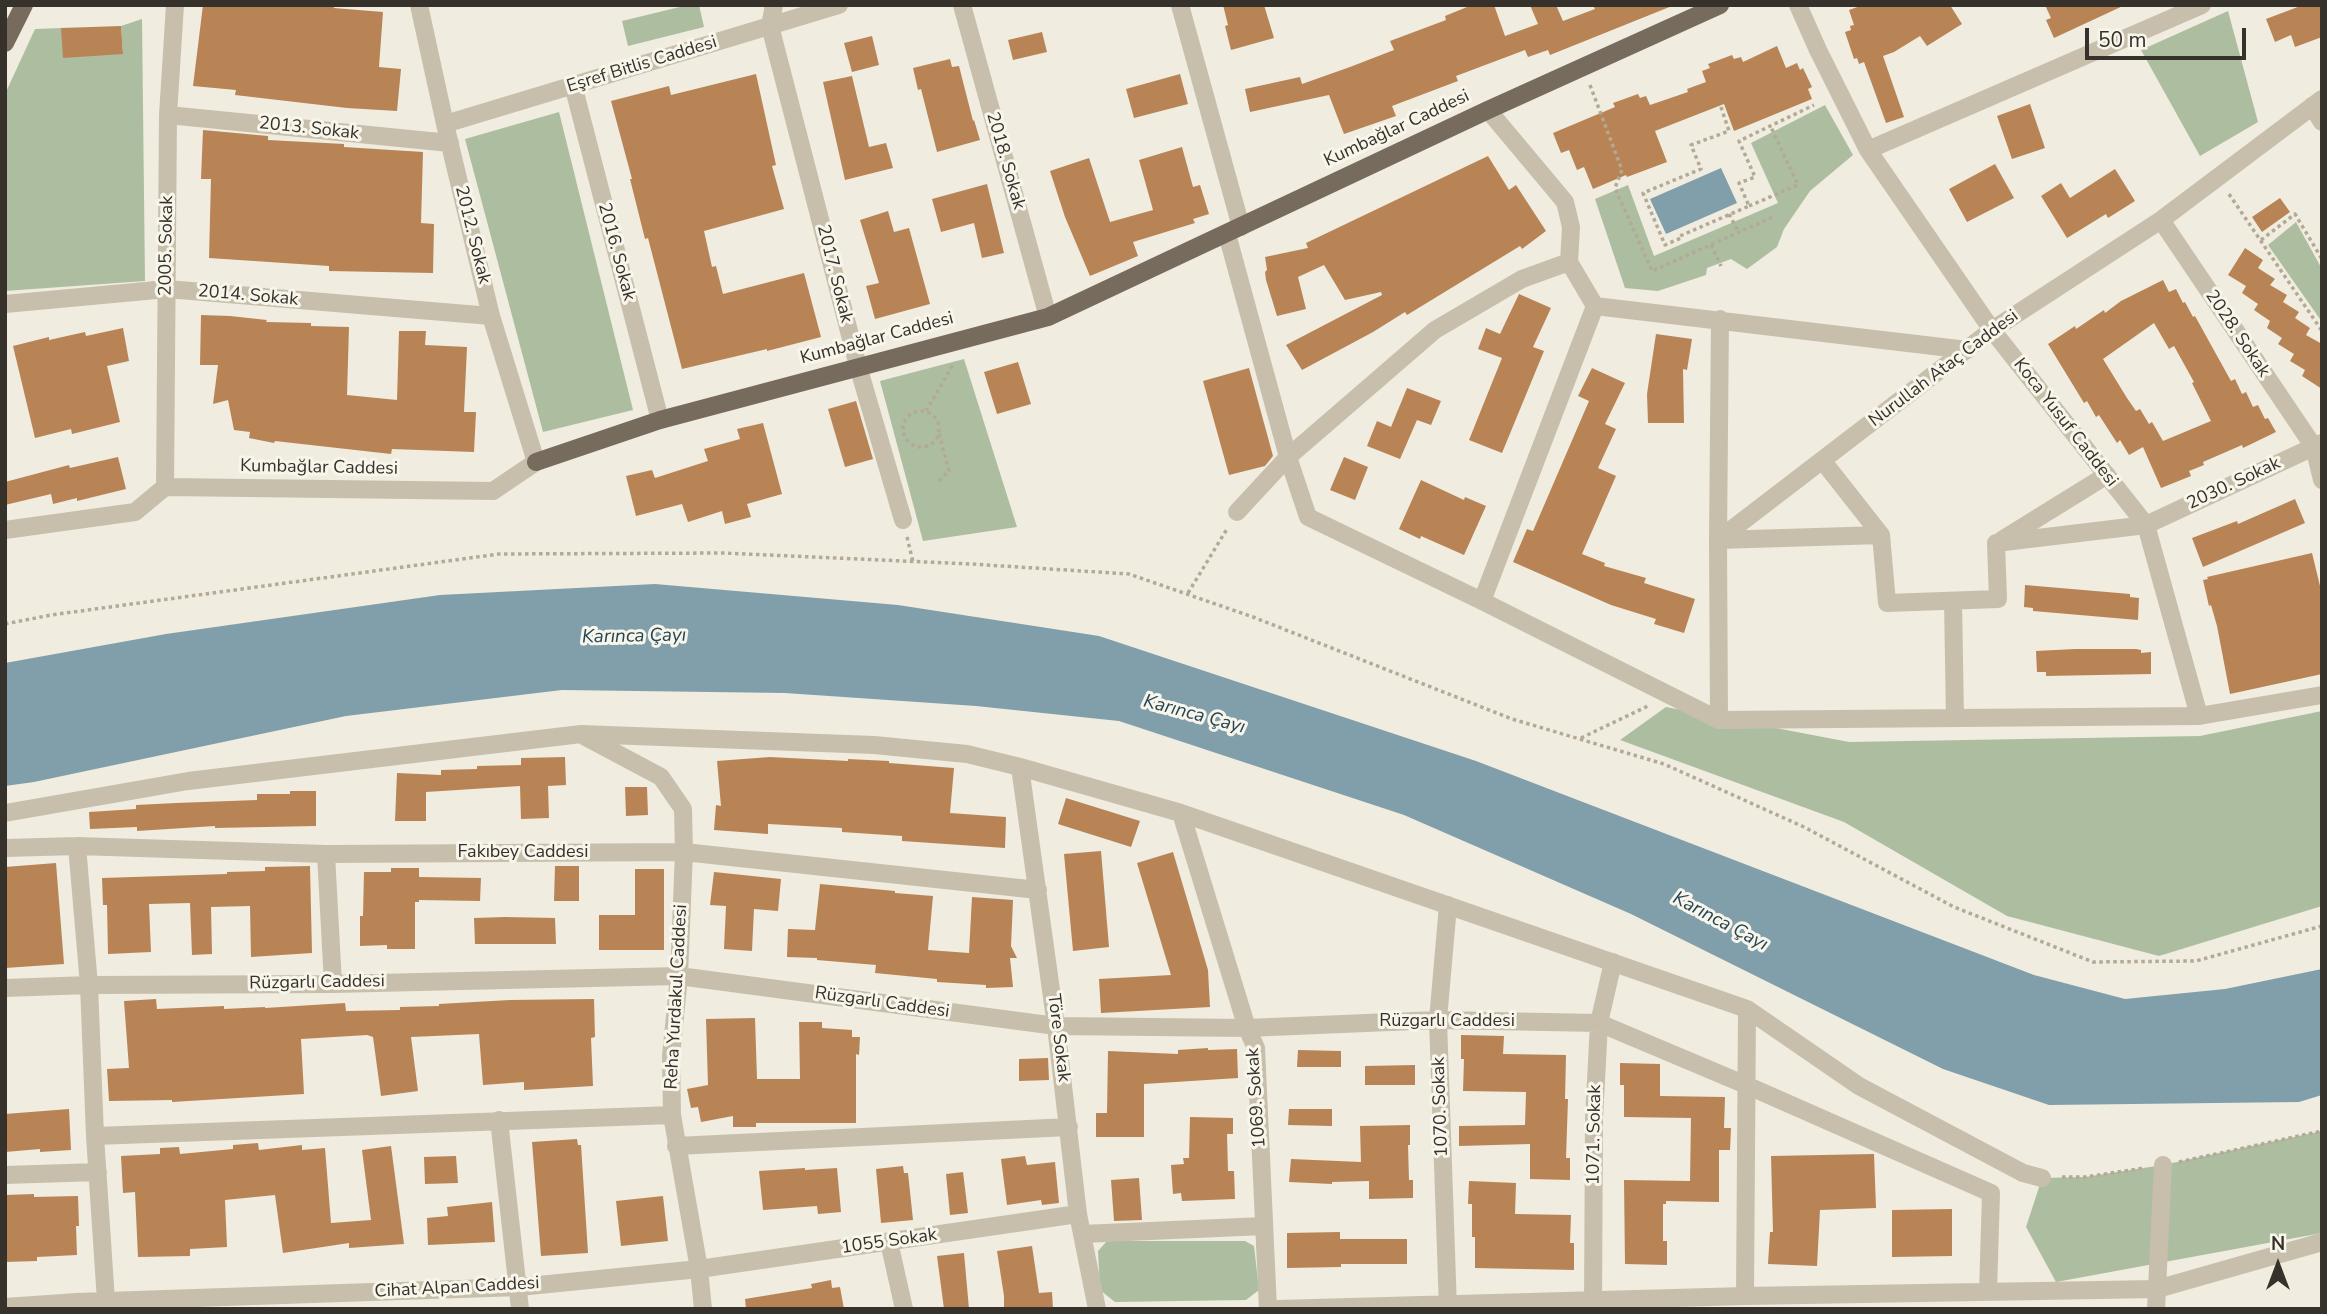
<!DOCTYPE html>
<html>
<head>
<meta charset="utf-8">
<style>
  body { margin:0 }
  #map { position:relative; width:2327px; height:1314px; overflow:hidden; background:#f0ecdf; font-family:"Nunito Sans",sans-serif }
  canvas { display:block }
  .frame { position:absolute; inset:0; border:7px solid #36312a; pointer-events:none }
  .north { position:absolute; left:2243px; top:1230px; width:70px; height:70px; -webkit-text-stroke:5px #f8f5eb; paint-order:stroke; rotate:0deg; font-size:19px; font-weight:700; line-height:28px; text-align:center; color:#36312a }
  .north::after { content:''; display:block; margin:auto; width:24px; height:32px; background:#36312a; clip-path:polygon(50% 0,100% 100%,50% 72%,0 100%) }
  .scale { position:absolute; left:2085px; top:28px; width:161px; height:32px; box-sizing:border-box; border:4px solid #36312a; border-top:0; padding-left:9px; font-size:21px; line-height:24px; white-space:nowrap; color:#36312a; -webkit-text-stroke:5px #f8f5eb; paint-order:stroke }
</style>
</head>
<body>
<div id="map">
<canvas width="2327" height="1314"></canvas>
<div class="frame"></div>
<div class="north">N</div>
<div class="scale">50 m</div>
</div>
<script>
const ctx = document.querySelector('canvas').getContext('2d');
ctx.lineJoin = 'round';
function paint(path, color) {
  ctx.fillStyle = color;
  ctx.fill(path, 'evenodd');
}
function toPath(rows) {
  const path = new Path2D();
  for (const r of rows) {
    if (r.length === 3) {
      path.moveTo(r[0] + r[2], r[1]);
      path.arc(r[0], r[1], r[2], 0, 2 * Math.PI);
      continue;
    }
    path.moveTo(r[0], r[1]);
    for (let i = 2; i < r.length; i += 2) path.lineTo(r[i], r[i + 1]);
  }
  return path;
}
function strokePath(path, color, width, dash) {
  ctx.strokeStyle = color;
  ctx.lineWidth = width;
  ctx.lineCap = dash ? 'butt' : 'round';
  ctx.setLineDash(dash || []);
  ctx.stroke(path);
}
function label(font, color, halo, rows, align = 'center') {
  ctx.font = font + ' "Nunito Sans",sans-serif';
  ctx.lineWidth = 6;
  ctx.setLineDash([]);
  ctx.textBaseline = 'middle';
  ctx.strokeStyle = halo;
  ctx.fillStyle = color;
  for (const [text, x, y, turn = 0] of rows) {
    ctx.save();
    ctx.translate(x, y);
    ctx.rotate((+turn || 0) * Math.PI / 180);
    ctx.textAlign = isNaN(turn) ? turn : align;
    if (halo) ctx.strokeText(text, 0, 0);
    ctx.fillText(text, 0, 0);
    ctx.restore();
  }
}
paint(toPath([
  [688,5,699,5,704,27,628,46,622,21],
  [2228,11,2258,122,2200,156,2141,50],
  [142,19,145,281,5,291,5,94,35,29,61,28,123,54,121,26],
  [1825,105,1853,155,1810,191,1784,229,1777,247,1747,269,1731,259,1707,268,1706,275,1658,291,1625,288,1595,199,1628,185,1654,256,1778,203,1751,143],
  [559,112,633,410,543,432,465,139],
  [2296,222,2322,269,2322,322,2268,245],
  [964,359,1017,527,923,541,880,381],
  [1666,707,1849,742,2200,736,2322,711,2322,906,2159,956,2007,916,1844,822,1620,740],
  [2322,1131,2322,1233,2056,1282,2026,1227,2042,1178,2085,1177,2163,1165],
  [1107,1241,1245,1241,1254,1246,1259,1290,1246,1300,1115,1302,1100,1290,1098,1251]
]), '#adbea0');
paint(toPath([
  [1721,168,1737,203,1666,234,1650,199],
  [655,584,898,605,1099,636,1476,761,2034,975,2125,999,2225,989,2322,969,2322,1095,2299,1102,2049,1105,1943,1069,1631,914,1404,815,1119,721,976,706,785,693,562,690,346,716,34,782,5,786,5,663,166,634,440,595]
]), '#819faa');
paint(toPath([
  [203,5,334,5,334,8,383,12,379,67,401,69,397,111,347,108,235,95,236,90,193,86],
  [1223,5,1264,5,1274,38,1231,50,1225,26,1228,25],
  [1472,5,1494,5,1505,36,1538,24,1530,5,1556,5,1563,21,1595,9,1593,5,1672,6,1550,55,1548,50,1528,57,1525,50,1456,76,1458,81,1392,106,1396,116,1344,134,1329,95,1250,112,1245,89,1300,77,1302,84,1350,67,1394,50,1390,41,1446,20,1445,16],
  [1863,5,1950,5,1962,24,1927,46,1920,36,1894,52,1883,56,1904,117,1886,123,1864,62,1859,64,1857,58,1854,59,1845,32,1851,30,1850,26,1854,25,1849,10],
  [2045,5,2125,5,2054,38,2046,20,2051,18],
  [2303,5,2322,5,2322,37,2295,47,2291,35,2275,42,2266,19],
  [121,26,123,54,63,58,61,28],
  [1042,32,1047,52,1013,60,1008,40],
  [872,36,879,65,852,72,844,43],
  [1777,46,1786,68,1797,63,1800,70,1803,68,1812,87,1808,89,1812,99,1734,131,1724,104,1655,131,1667,162,1627,177,1626,175,1593,189,1584,167,1577,170,1569,150,1561,153,1553,133,1615,107,1613,103,1638,94,1640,98,1646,96,1650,105,1688,92,1687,89,1706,82,1702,71,1710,68,1708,64,1732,55,1734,59,1741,57,1743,62],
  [950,59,952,67,959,66,973,121,974,120,980,140,937,152,921,89,918,90,913,68],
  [756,74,776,165,772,166,784,209,704,231,712,267,716,266,723,294,804,273,821,337,767,351,767,349,682,369,648,238,645,239,630,179,632,179,611,101,669,86,671,95],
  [1180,74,1188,104,1134,118,1126,89],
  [852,76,869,147,886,143,893,168,845,180,823,82],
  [2030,104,2045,148,2012,159,1997,116],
  [203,130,268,136,268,140,344,144,344,147,423,152,421,223,434,224,433,273,329,271,329,266,209,258,211,179,201,179],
  [1182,147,1193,187,1200,185,1209,214,1193,219,1195,223,1133,242,1138,256,1090,276,1065,217,1050,171,1089,158,1110,222,1153,210,1139,160],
  [1488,156,1509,190,1516,185,1546,231,1522,249,1520,246,1407,315,1405,312,1373,332,1302,370,1286,345,1382,295,1381,292,1345,300,1324,265,1298,277,1306,309,1277,316,1266,280,1265,272,1267,270,1265,257,1308,248,1306,243],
  [1995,164,2014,198,1967,222,1949,189],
  [2115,169,2135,201,2108,218,2106,214,2067,238,2041,196,2061,183,2070,198],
  [987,184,1004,253,982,258,974,223,941,232,932,199],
  [2280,198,2290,212,2262,232,2252,217],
  [888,211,894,232,909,228,930,304,875,319,866,286,879,283,860,220],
  [2245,248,2263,260,2258,268,2275,279,2270,285,2287,295,2283,302,2299,312,2295,318,2310,328,2306,335,2322,344,2322,389,2302,376,2305,370,2290,361,2294,354,2278,344,2282,338,2267,328,2270,321,2254,310,2258,304,2242,293,2246,286,2228,275],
  [2163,280,2169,292,2176,289,2183,303,2185,302,2193,317,2195,316,2231,381,2235,379,2242,394,2246,392,2253,407,2258,405,2265,419,2268,418,2276,432,2243,448,2242,445,2203,462,2204,465,2189,471,2191,476,2161,488,2143,447,2129,455,2120,440,2117,443,2099,415,2096,417,2087,401,2084,403,2048,344,2075,326,2076,329,2104,310,2105,313,2121,301],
  [2154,323,2169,349,2174,346,2194,382,2192,383,2211,421,2163,441,2152,422,2149,424,2140,409,2136,411,2127,398,2103,359],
  [1519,294,1551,308,1533,347,1544,351,1502,453,1469,440,1502,358,1478,349,1486,328,1500,334],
  [201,315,230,316,267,320,266,322,311,323,311,326,349,327,347,395,397,400,399,331,426,331,425,345,467,347,464,412,476,412,474,452,392,449,391,454,275,441,274,443,249,438,250,432,234,430,228,400,213,404,218,365,200,365],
  [123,328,129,361,107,366,120,422,72,434,71,429,35,438,13,346,49,337,49,340,85,332,86,336],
  [1656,334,1692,339,1687,370,1683,369,1684,423,1648,423,1647,394],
  [1018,362,1031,404,997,414,984,372],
  [1249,368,1273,456,1265,466,1229,475,1203,381],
  [1592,368,1625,383,1605,424,1616,429,1598,468,1616,476,1582,554,1605,563,1604,566,1646,578,1644,583,1695,599,1684,633,1654,624,1656,619,1611,605,1513,562,1527,529,1533,531,1589,401,1578,396],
  [1407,388,1441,401,1431,425,1417,420,1400,459,1367,446,1377,421,1391,427],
  [856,401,873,459,845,467,828,409],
  [763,423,782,494,747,504,751,517,725,524,722,511,688,522,682,504,636,516,626,476,652,470,655,478,708,461,704,449,740,439,737,429],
  [118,457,126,489,77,501,77,498,53,504,51,494,5,505,5,482,69,465,70,468],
  [1344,457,1368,467,1355,500,1330,490],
  [1421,480,1464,500,1465,497,1486,506,1464,555,1421,536,1420,539,1399,529],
  [2295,499,2305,523,2203,567,2192,538,2237,521,2238,524],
  [2312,553,2322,594,2322,674,2230,694,2217,626,2211,605,2209,606,2203,580,2208,579,2207,577],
  [2025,585,2130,594,2130,597,2139,598,2138,620,2033,611,2033,608,2024,607],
  [2075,649,2136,649,2141,650,2141,653,2151,652,2151,674,2046,676,2046,672,2037,672,2036,651],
  [565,757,566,785,548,786,549,818,521,819,520,786,426,792,426,821,395,821,397,773,441,775,441,770,477,769,477,766,521,765,521,758],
  [770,757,848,761,848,759,889,761,889,763,954,768,950,813,1006,817,1005,848,902,841,902,836,842,832,842,828,768,824,768,834,714,830,716,805,721,806,717,761],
  [625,787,647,787,648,815,626,816],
  [290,791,316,791,316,826,215,828,215,826,137,831,137,827,90,829,89,812,136,809,136,805,176,803,257,800,257,794,290,794],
  [1066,798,1140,821,1131,847,1058,824],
  [1101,851,1109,947,1073,951,1064,854],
  [1173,852,1208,970,1210,1007,1101,1013,1099,979,1171,975,1137,863],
  [56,863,64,964,5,968,5,867],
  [310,866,312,953,251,957,250,906,211,907,212,954,192,955,190,903,149,904,151,952,108,954,107,905,103,905,102,878,227,874,227,872,265,871,265,867],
  [555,866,579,866,579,901,554,901],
  [391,868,419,868,419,877,481,878,480,901,419,900,419,902,415,902,415,949,387,949,387,945,360,946,360,916,363,916,364,872,391,872],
  [635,869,664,869,664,950,599,950,599,915,635,915],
  [714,872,781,879,778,911,754,909,752,951,724,949,726,906,710,905],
  [820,884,895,891,895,893,933,896,928,950,969,953,972,897,1013,900,1011,946,1017,958,1010,958,1013,987,986,988,986,985,937,982,937,979,875,973,876,965,817,960,817,958,787,957,788,929,815,930],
  [505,917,555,918,556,944,475,944,474,918],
  [156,999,157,1009,224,1006,224,1009,265,1007,265,1008,345,1003,346,1011,400,1010,400,1007,439,1006,439,1004,510,1000,594,999,595,1037,591,1038,593,1086,524,1090,524,1082,483,1085,479,1034,411,1037,418,1091,381,1096,373,1037,367,1035,301,1039,304,1094,172,1102,172,1100,109,1101,107,1069,129,1068,124,1001],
  [755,1018,757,1079,800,1079,799,1022,822,1022,822,1028,852,1030,852,1037,860,1037,859,1055,856,1054,856,1123,756,1123,756,1127,733,1127,733,1116,701,1122,698,1107,691,1108,687,1089,708,1085,706,1019],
  [1461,1035,1504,1036,1503,1054,1566,1055,1565,1099,1568,1099,1566,1158,1570,1158,1570,1180,1530,1179,1530,1144,1459,1146,1459,1126,1525,1125,1526,1092,1463,1091,1464,1059,1461,1059],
  [1208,1048,1208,1050,1237,1049,1238,1078,1144,1084,1144,1137,1096,1137,1096,1113,1107,1113,1108,1051,1178,1054,1178,1050],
  [1298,1050,1341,1051,1341,1067,1297,1067],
  [1048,1058,1049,1080,1019,1081,1019,1059],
  [1620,1063,1660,1064,1660,1096,1725,1097,1724,1128,1731,1128,1730,1150,1719,1150,1719,1202,1666,1201,1666,1204,1663,1204,1663,1241,1667,1241,1667,1265,1625,1264,1624,1180,1690,1181,1691,1118,1624,1117,1624,1085,1620,1085],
  [1415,1065,1415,1085,1365,1085,1365,1066],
  [69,1109,71,1150,40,1152,40,1149,5,1152,5,1114],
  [1289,1109,1332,1109,1332,1126,1288,1125],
  [1190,1117,1233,1118,1233,1134,1227,1134,1228,1171,1234,1171,1235,1199,1182,1201,1181,1193,1173,1194,1171,1165,1184,1164,1183,1158,1189,1158],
  [1410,1125,1410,1145,1408,1145,1409,1180,1413,1180,1413,1198,1369,1199,1369,1181,1332,1182,1332,1184,1289,1182,1291,1159,1361,1162,1360,1126],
  [577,1139,578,1145,581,1145,588,1253,541,1256,532,1142],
  [258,1143,259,1150,302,1145,302,1150,325,1148,331,1223,371,1220,362,1150,391,1146,404,1244,349,1248,349,1243,283,1253,275,1195,225,1200,227,1247,190,1249,190,1256,138,1257,135,1192,123,1193,121,1156,160,1154,160,1148,179,1147,180,1154,233,1149,233,1145],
  [1874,1154,1876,1208,1820,1210,1817,1266,1768,1264,1770,1232,1773,1232,1771,1156],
  [456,1156,458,1183,425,1184,424,1157],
  [1025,1156,1027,1165,1055,1162,1059,1203,1042,1205,1041,1200,1007,1205,1001,1159],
  [903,1166,904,1173,908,1173,913,1220,881,1223,876,1169],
  [805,1168,805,1170,837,1168,841,1212,818,1214,817,1206,763,1210,759,1171],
  [963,1172,968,1213,950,1215,946,1174],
  [1139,1178,1142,1220,1114,1221,1111,1180],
  [1469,1181,1516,1183,1515,1214,1571,1215,1570,1243,1574,1243,1574,1270,1475,1268,1475,1237,1472,1237,1472,1204,1468,1204],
  [34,1194,34,1197,78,1196,79,1226,76,1226,77,1255,37,1257,37,1261,5,1262,5,1195],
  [663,1196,668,1241,621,1246,616,1201],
  [492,1202,495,1242,428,1245,427,1218,448,1216,447,1207],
  [1952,1209,1952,1256,1892,1257,1892,1210],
  [1340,1232,1340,1239,1407,1239,1407,1264,1341,1264,1341,1267,1287,1268,1287,1233],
  [1032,1246,1039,1293,1052,1292,1053,1309,1004,1309,1004,1296,997,1251],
  [964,1253,969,1309,944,1309,937,1256],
  [831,1280,832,1288,840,1287,844,1309,746,1309,745,1299,812,1288,811,1284]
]), '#b88455');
strokePath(toPath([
  [1590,85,1622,170,1615,188,1652,271,1773,217],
  [1721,107,1729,131,1691,145,1701,169,1643,193,1665,245,1681,238,1680,236,1749,206,1739,183,1755,177,1739,141,1814,105],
  [2229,194,2322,331],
  [1749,206,1798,185,1771,127],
  [1729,214,1739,233],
  [2261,240,2295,214,2322,259],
  [1711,245,1721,266],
  [926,411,954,363],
  [921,429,18],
  [939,481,949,471,939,434],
  [907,537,913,562],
  [1188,593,1227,529],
  [5,624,51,615,499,554,723,553,971,564,1129,574,1253,617,1512,719,1664,764,1804,827,1954,907,2093,962,2196,961,2322,926],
  [1581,738,1650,705],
  [2179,1162,2322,1131],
  [2062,1177,2085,1177,2144,1168]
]), '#b3a996', 3.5, [3.5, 3.5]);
strokePath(toPath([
  [774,5,770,26,858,366,903,520],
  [962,5,1048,317],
  [1180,5,1241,227],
  [1798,5,1818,50,1868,150,1992,330,2146,525,2199,716],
  [573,85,660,420],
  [2312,106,2322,122],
  [1488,110,1565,202,1571,227,1569,262],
  [168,115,450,143],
  [445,124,839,5],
  [1868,150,2202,5],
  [2161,220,2314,447,2322,480],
  [1227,234,1288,457,1308,517,1482,601,1719,720,2199,716,2322,695],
  [5,304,167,289,491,316],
  [1720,319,1718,540,1881,535],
  [1822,460,1881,535,1887,603,1998,599,1996,543],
  [165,487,168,115,175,5],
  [1237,512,1288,457,1435,330,1522,279,1569,262,1595,306,1967,350],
  [5,530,135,512,165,487,493,491,536,462,491,316,445,124,419,5],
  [2002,540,2107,475],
  [1996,543,2146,525,2322,443],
  [1482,601,1595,306],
  [1953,601,1955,718],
  [1719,720,1718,540,1992,330,2161,220,2322,99],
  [584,736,661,777,683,809,684,852,679,976,671,1056,672,1115,699,1269,703,1309],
  [1020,767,1056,1026,1078,1214,1097,1309],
  [5,813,188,781,581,734,874,745,967,754,1020,767,1181,813,1747,1009,1859,1086,2023,1173,2042,1178],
  [1181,813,1247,1028,1256,1048,1268,1309],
  [77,846,89,985,95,1136,106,1301],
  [5,848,77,846,326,854,684,852,1038,890],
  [326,854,333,984],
  [1448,905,1438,1020,1448,1309],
  [5,988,89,985,333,984,679,976,1056,1026,1247,1028,1438,1020,1599,1023,1746,1085,1991,1193,1988,1292],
  [499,1120,520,1309],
  [95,1136,672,1115],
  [676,1146,1069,1127],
  [5,1175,98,1172],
  [1082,1234,1264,1226],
  [889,1242,904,1309],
  [1745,1296,1747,1009],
  [5,1307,77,1302,519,1287,699,1269,1078,1214],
  [1278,1309,1745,1296,2157,1289,2322,1242],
  [1593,1309,1594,1119,1599,1023,1613,962],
  [2156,1309,2163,1165]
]), '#c7bfac', 18);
strokePath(toPath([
  [5,43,24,5],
  [536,462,660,420,1048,317,1488,110,1720,5]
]), '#766b5d', 18);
label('18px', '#36312a', '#f8f5eb', [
  ["Eşref Bitlis Caddesi",642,65,-17],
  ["2013. Sokak",309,129,6],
  ["Kumbağlar Caddesi",1397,129,-25],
  ["2018. Sokak",1005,161,74],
  ["2012. Sokak",472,235,76],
  ["2005. Sokak",167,246,-89],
  ["2016. Sokak",616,252,75],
  ["2017. Sokak",834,274,76],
  ["2014. Sokak",248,296,5],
  ["2028. Sokak",2237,334,56],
  ["Kumbağlar Caddesi",877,339,-15],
  ["Nurullah Ataç Caddesi",1944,369,-37],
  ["Koca Yusuf Caddesi",2065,423,52],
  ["Kumbağlar Caddesi",319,468,1],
  ["2030. Sokak",2234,484,-25],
  ["Fakıbey Caddesi",523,853],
  ["Rüzgarlı Caddesi",317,983,-1],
  ["Reha Yurdakul Caddesi",677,997,-87],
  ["Rüzgarlı Caddesi",882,1003,8],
  ["Rüzgarlı Caddesi",1447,1022],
  ["Töre Sokak",1058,1038,83],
  ["1069. Sokak",1257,1098,-94],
  ["1070. Sokak",1441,1107,-92],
  ["1071. Sokak",1595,1135,-89],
  ["1055 Sokak",889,1242,-8],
  ["Cihat Alpan Caddesi",457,1288,-3]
]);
label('italic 19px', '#244553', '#f8f5eb', [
  ["Karınca Çayı",634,637,-1],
  ["Karınca Çayı",1194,715,15],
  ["Karınca Çayı",1720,922,28]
]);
</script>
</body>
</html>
